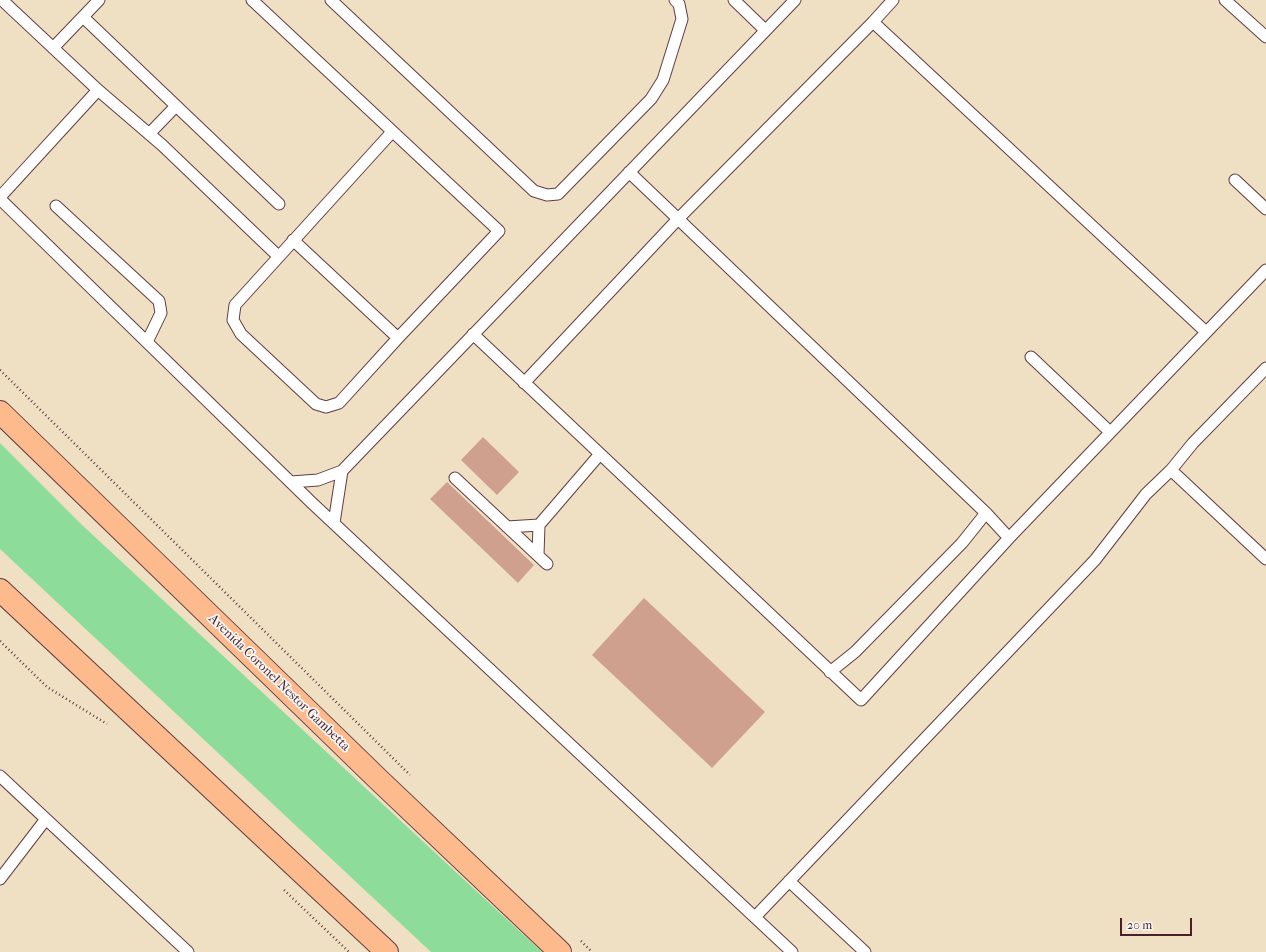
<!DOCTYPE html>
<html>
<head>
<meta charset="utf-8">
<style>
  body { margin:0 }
  #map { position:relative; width:1266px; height:952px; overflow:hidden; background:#efe0c3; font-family:"IM FELL French Canon",serif }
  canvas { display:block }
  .scale { position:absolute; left:1120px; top:918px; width:72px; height:18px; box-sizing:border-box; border:2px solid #4a1f2b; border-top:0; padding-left:5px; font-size:12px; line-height:14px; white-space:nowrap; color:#4a1f2b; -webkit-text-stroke:3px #f6f6f2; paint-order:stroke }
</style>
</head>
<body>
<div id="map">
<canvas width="1266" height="952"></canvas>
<div class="scale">20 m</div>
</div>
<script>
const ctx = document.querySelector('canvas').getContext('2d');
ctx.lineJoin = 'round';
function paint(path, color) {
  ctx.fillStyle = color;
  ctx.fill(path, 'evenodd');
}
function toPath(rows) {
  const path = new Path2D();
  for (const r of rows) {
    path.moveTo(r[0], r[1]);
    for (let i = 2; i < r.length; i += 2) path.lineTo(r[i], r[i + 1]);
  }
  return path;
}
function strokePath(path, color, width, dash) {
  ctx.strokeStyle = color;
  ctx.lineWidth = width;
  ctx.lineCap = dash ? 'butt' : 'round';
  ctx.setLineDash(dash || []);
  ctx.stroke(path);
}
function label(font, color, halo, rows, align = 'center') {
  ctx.font = font + ' "IM FELL French Canon",serif';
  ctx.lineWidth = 3.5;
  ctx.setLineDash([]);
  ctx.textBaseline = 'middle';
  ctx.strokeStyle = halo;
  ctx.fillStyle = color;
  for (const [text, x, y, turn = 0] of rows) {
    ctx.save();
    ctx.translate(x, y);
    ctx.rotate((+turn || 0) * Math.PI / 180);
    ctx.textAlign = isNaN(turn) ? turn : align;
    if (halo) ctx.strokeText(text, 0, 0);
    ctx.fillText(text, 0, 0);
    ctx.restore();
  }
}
paint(toPath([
  [0,443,81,524,542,952,431,952,0,549]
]), '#8edc9a');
paint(toPath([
  [483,437,519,472,497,495,461,460],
  [447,482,534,565,518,583,430,499],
  [644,598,765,712,712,768,592,655]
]), '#cfa08e');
const service = toPath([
  [2,0,98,90,162,145,278,256],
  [252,0,499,231,398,338,339,403,326,407,316,404,241,334,233,320,235,305,392,132],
  [331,0,534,191,547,195,558,194,651,99,663,80,682,19,679,4,675,0],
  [734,0,765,30],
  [1225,0,1266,37],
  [83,17,279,204],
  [873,22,1206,332],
  [53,48,99,0],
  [149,134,176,106],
  [629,172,986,513,1009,538],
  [1235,180,1266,209],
  [0,197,98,90],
  [0,199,312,503,792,952],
  [56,206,159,301,161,313,147,342],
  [293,240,398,338],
  [473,334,861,700,1009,538,1266,270],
  [1031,357,1110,432],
  [524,383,678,219,873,22,893,0],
  [1171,470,1266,559],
  [455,478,547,564],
  [291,482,318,480,342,471,795,0],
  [334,523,342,471],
  [507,527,539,525],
  [538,555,539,525,600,454],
  [830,672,855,652,962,543,986,513],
  [0,776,188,952],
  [0,879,46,819],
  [789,881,865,952],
  [755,917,1095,560,1146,494,1171,470,1193,443,1266,368]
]);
const trunk = toPath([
  [0,412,380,781,560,952],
  [0,590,387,952]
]);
strokePath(service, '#633c42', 13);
strokePath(trunk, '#633c42', 24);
strokePath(toPath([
  [0,370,410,775],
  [0,641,47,687,107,724],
  [284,890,349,952],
  [581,941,592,952]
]), '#633c42', 2.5, [1, 3]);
strokePath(service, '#fff', 11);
strokePath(trunk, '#fcba8d', 22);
label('13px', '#4a1f2b', '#f6f6f2', [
  ["Avenida Coronel Nestor Gambetta",279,683,44]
]);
</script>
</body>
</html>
